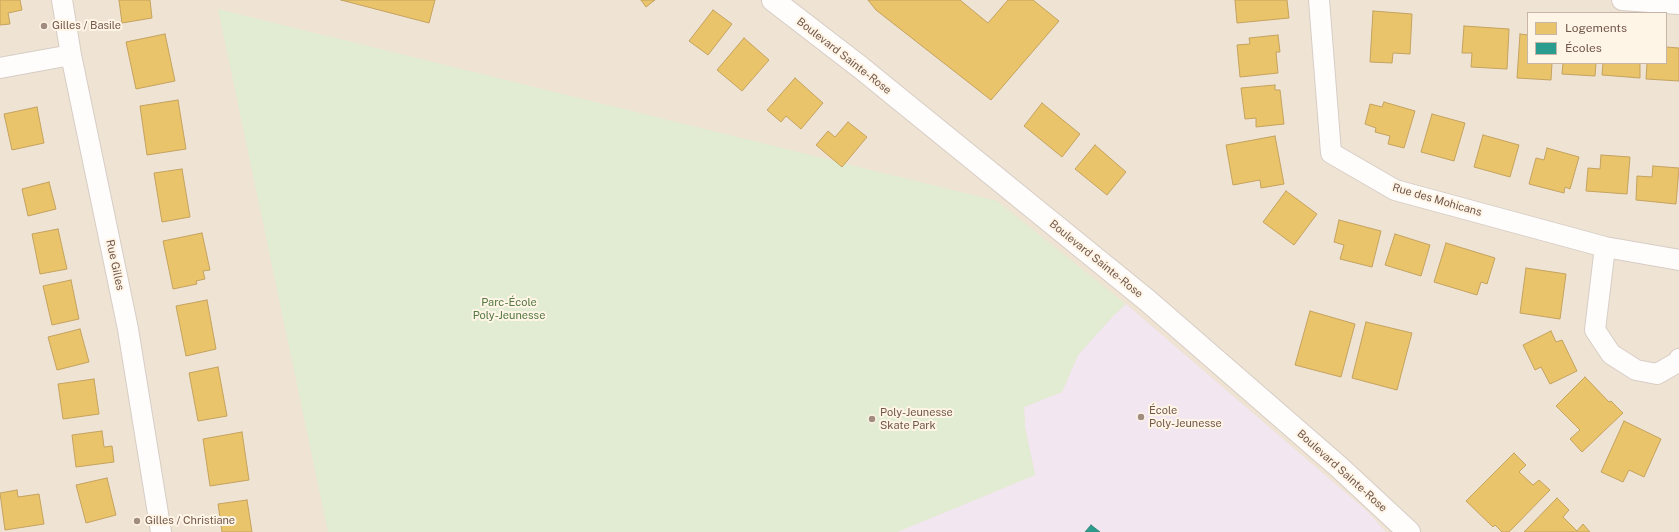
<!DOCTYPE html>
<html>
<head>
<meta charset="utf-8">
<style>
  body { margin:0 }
  #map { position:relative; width:1679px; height:532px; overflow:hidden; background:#f6f0e7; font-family:"Public Sans",sans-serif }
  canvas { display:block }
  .legend { position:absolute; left:1527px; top:12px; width:140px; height:52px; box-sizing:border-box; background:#fff5e7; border:1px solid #c7b6a8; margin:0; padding:5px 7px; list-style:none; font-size:12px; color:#725749 }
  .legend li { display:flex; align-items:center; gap:8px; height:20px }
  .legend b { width:20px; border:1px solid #c7b6a8 }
</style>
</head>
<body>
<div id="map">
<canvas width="1679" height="532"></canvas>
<ul class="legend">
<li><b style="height:11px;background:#e9c46a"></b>Logements</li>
<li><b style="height:11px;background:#2a9d8f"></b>Écoles</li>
</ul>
</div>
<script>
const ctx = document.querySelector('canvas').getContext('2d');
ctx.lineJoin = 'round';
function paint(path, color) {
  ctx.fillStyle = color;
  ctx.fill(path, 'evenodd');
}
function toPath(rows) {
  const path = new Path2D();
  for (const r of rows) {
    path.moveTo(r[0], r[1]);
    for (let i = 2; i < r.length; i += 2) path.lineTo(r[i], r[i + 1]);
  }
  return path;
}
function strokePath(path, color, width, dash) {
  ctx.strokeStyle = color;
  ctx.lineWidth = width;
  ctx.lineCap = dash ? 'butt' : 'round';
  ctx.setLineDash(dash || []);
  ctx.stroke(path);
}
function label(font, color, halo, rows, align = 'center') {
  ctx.font = font + ' "Public Sans",sans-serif';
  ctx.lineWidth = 4;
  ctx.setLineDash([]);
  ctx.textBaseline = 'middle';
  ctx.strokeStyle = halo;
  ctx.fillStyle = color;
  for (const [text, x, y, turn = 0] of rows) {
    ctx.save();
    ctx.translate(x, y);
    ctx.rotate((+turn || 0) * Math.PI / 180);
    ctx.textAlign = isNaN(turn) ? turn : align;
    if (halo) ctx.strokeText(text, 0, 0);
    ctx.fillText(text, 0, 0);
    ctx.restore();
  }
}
paint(toPath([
  [0,0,1679,0,1679,532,0,532],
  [1528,13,1666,13,1666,63,1528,63]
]), '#efe3d4');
paint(toPath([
  [1126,304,1368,512,1386,532,897,532,1035,475,1025,427,1024,407,1062,392,1078,355,1113,316]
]), '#f2e6f0');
paint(toPath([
  [218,9,997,201,1126,304,1113,316,1078,355,1062,392,1024,407,1025,427,1035,475,897,532,328,532]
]), '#e2ecd2');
const homes = toPath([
  [0,0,20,0,22,10,8,13,10,24,0,25,0,0],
  [119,0,150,0,152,18,122,23,119,0],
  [341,0,435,0,429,23,341,0],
  [641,0,655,0,646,7,641,0],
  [868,0,960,0,988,23,1008,0,1033,0,1059,21,991,100,876,10,868,0],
  [1235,0,1287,0,1289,18,1237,23,1235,0],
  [713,10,732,24,708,55,689,41,713,10],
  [1373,11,1412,14,1410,54,1393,53,1392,63,1370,62,1373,11],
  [1464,26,1509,29,1507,69,1471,67,1472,53,1462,53,1464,26],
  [165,34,175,81,136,89,126,42,165,34],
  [1520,34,1528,35,1528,63,1552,63,1551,80,1517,78,1520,34],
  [1278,35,1280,52,1276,52,1278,73,1240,77,1237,45,1250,44,1249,38,1278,35],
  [744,38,769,60,742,91,717,70,744,38],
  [1666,47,1679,48,1679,81,1646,79,1647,63,1666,63,1666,47],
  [1563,63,1596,63,1595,76,1562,74,1563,63],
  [1603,63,1640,63,1640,78,1602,75,1603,63],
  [795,78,823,103,801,129,786,116,781,122,767,110,795,78],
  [1275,85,1275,90,1280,90,1284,124,1256,127,1256,118,1245,119,1241,88,1275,85],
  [178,100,186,149,147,155,140,106,178,100],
  [1384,102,1415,111,1404,148,1388,144,1390,136,1375,132,1376,128,1365,124,1370,104,1382,107,1384,102],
  [1042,103,1080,134,1062,157,1024,126,1042,103],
  [37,107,44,143,12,150,4,114,37,107],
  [1432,114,1465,123,1454,161,1421,152,1432,114],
  [848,122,867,137,842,167,816,145,828,131,835,137,848,122],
  [1483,135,1519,145,1510,177,1474,167,1483,135],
  [1275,136,1284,184,1261,188,1260,180,1233,185,1226,145,1275,136],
  [1095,145,1126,172,1107,195,1075,169,1095,145],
  [1547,148,1579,157,1570,189,1565,187,1564,193,1529,184,1536,158,1544,160,1547,148],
  [1601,155,1630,157,1627,194,1586,191,1588,168,1600,169,1601,155],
  [1653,166,1679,168,1676,204,1636,200,1637,176,1652,177,1653,166],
  [182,169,190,217,162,222,154,173,182,169],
  [49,182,56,209,28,216,22,189,49,182],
  [1286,191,1317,214,1294,245,1263,222,1286,191],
  [1339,220,1381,231,1372,267,1340,259,1344,245,1334,242,1339,220],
  [58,229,67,269,40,274,32,234,58,229],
  [202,233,210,270,203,271,205,279,196,281,197,284,173,289,163,241,202,233],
  [1395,234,1430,245,1421,276,1385,265,1395,234],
  [1446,243,1495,258,1487,284,1481,282,1477,295,1434,282,1446,243],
  [1526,268,1566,274,1560,319,1520,313,1526,268],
  [71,280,79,319,52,325,43,286,71,280],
  [207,300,216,349,186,356,176,306,207,300],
  [1310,311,1355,324,1341,377,1295,365,1310,311],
  [1366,322,1412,333,1397,390,1352,378,1366,322],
  [80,329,89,362,57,370,48,337,80,329],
  [1551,331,1556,342,1562,340,1577,371,1550,384,1541,367,1535,370,1523,345,1551,331],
  [218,367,227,416,198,421,189,373,218,367],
  [1585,377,1609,402,1611,401,1623,413,1582,452,1570,439,1580,430,1556,406,1585,377],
  [94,379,99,414,63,419,58,384,94,379],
  [1624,421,1661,439,1644,477,1629,470,1623,482,1601,472,1624,421],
  [102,431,104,447,112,446,114,462,76,467,72,435,102,431],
  [242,432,249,480,210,486,203,439,242,432],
  [1514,453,1526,465,1519,472,1533,485,1539,480,1550,490,1509,532,1502,532,1495,525,1493,527,1466,501,1514,453],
  [107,478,116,515,86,523,76,485,107,478],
  [17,490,18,497,39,494,44,524,5,530,0,493,17,490],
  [1557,498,1569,510,1563,517,1577,531,1583,524,1590,532,1524,532,1557,498],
  [247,500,252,532,222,532,218,504,247,500]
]);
paint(homes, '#e9c46a');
strokePath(homes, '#c5a360', 1);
const schools = toPath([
  [1091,525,1100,532,1085,532,1091,525]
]);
paint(schools, '#2a9d8f');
strokePath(schools, '#40887a', 1);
const minor = toPath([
  [62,0,71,55,128,329,161,532],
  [1319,0,1331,153,1395,190,1605,247,1679,260],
  [1622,0,1679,4],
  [0,68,71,55],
  [1605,247,1595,330,1611,354,1636,370,1657,374,1678,362,1679,359]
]);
const tertiary = toPath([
  [773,0,860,67,1148,301,1339,467,1409,532]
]);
strokePath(minor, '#d7cdc5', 22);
strokePath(tertiary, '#d7cdc5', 24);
strokePath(minor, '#fefdfb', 20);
strokePath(tertiary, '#fefdfb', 22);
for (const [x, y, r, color] of [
  [44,26,4,"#a08d80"],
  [1141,417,4,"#a08d80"],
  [872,419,4,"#a08d80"],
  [137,521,4,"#a08d80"]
]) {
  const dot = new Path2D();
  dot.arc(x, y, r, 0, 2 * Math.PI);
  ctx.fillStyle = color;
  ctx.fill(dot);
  strokePath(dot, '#fff5e7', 1.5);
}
label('11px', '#725749', '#fff5e7', [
  ["Gilles / Basile",52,26],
  ["École",1149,411],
  ["Poly-Jeunesse",1149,424],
  ["Poly-Jeunesse",880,413],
  ["Skate Park",880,426],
  ["Gilles / Christiane",145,521]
], 'left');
label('11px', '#725749', '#fff5e7', [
  ["Boulevard Sainte-Rose",844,56,38],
  ["Rue des Mohicans",1437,200,16],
  ["Boulevard Sainte-Rose",1096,259,39],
  ["Rue Gilles",115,265,78],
  ["Boulevard Sainte-Rose",1342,471,42]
]);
label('11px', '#537841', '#fff5e7', [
  ["Parc-École",509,303],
  ["Poly-Jeunesse",509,316]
]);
</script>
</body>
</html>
